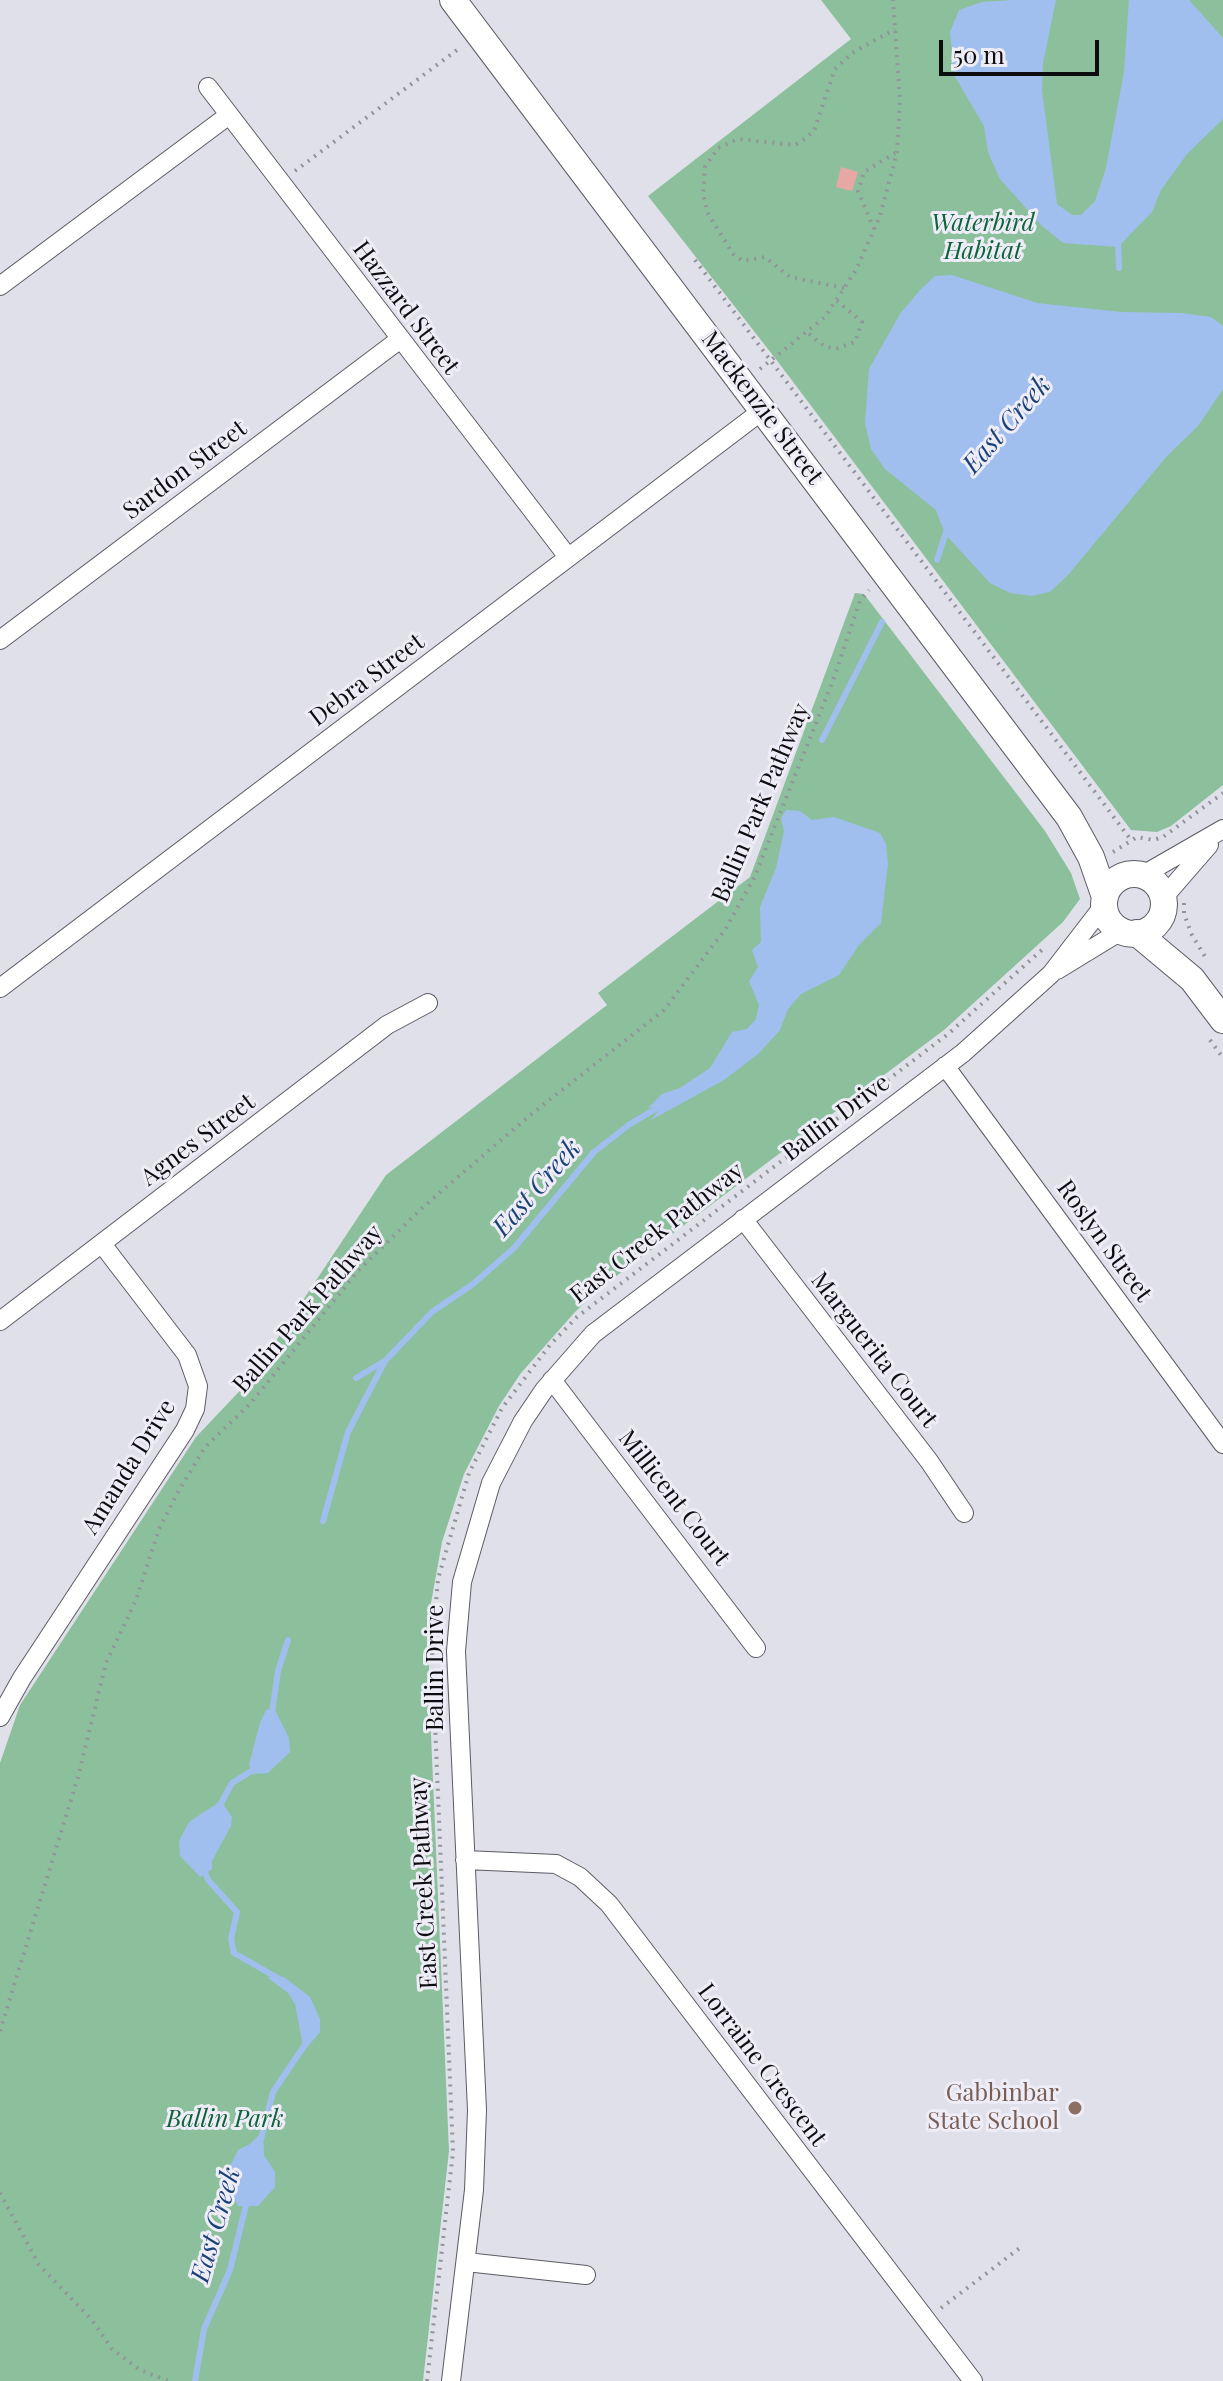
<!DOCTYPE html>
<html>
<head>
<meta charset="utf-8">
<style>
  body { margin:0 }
  #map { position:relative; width:1223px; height:2381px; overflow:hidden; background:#e0e0ea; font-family:"Playfair Display",serif }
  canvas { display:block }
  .scale { position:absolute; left:939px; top:40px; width:160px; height:36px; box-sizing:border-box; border:4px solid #0d0d10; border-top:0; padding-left:10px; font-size:24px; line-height:28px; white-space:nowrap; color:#0d0d10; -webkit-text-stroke:6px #eeedf7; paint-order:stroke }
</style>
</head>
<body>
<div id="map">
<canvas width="1223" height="2381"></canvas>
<div class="scale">50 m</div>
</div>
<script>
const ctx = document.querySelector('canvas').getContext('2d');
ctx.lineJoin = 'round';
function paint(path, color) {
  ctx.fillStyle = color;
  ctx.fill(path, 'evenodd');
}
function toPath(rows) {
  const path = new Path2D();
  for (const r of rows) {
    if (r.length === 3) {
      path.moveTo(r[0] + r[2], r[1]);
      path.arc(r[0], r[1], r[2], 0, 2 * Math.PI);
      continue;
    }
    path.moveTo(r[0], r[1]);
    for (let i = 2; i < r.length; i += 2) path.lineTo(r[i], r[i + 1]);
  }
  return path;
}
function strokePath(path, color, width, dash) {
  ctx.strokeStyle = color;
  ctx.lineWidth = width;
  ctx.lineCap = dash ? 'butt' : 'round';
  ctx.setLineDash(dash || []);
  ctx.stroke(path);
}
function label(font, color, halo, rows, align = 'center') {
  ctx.font = font + ' "Playfair Display",serif';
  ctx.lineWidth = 6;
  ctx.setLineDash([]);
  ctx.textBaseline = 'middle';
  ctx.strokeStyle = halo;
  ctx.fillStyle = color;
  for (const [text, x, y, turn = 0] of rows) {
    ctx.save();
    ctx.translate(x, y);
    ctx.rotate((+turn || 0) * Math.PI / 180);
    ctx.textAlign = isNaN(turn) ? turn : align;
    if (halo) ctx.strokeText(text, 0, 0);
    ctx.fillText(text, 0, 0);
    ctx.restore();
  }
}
paint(toPath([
  [821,0,1223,0,1223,785,1171,826,1157,832,1131,830,775,358,648,196,851,39],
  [855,593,864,594,1045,831,1071,873,1080,899,1063,922,944,1030,603,1286,575,1312,521,1373,499,1406,464,1474,442,1542,429,1614,429,1688,449,2151,423,2381,0,2381,0,1763,20,1705,196,1437,250,1380,386,1175,607,1005,598,993,750,877]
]), '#8cc09c');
paint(toPath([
  [1013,0,1056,0,1043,63,1042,91,1057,204,1072,215,1081,215,1095,201,1106,168,1124,72,1129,0,1189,0,1223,38,1223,119,1187,154,1161,190,1152,212,1118,247,1063,243,1041,225,1000,179,988,152,984,126,954,75,950,32,959,10,982,2],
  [952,275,1037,303,1121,312,1181,313,1211,317,1223,326,1223,389,1198,426,1167,456,1068,575,1050,592,1032,596,1010,593,990,583,945,534,936,510,885,469,871,449,865,423,869,369,900,314,920,290,935,276],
  [786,810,800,811,812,820,834,817,880,833,886,844,888,864,881,923,859,945,839,975,801,994,788,1009,780,1030,758,1054,724,1080,651,1120,663,1105,648,1108,662,1094,680,1088,710,1068,732,1032,747,1029,756,1019,759,1005,749,981,758,967,752,950,761,942,760,907,776,868,784,831,781,818],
  [274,1708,289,1738,290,1752,268,1773,253,1774,249,1765,260,1723,266,1710],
  [221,1801,232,1817,231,1826,212,1861,212,1869,200,1877,180,1856,179,1841,189,1822],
  [284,1977,310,1997,320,2019,320,2032,304,2051,295,2004,288,1993,267,1977],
  [263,2131,264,2155,275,2172,275,2187,258,2206,238,2206,228,2183,229,2168,238,2150,250,2144]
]), '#a0bfef');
strokePath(toPath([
  [1118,240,1119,268],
  [937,560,947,529],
  [822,740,882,622],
  [356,1378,383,1362],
  [323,1521,348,1432,385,1361,432,1312,473,1284,514,1248,594,1152,630,1124,669,1101],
  [272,1713,278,1671,288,1640],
  [218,1809,232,1783,258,1767],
  [203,1867,208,1880,237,1912,231,1939,234,1953,283,1981],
  [261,2139,273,2092,306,2043],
  [195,2381,204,2329,230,2270,247,2201]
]), '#a0bfef', 6);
paint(toPath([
  [841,167,858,172,852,191,836,187]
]), '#e7a7a4');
const street = toPath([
  [208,87,568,557],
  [0,286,229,115],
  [0,640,399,340],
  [1143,875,1223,829],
  [1163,898,1209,845],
  [1057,970,1121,931],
  [0,988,763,410],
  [945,1066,1223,1444],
  [743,1219,929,1461,964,1513],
  [0,1321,387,1025,428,1003],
  [552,1380,756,1648],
  [0,1717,22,1678,185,1430,195,1409,198,1386,187,1355,102,1244],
  [465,1860,556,1864,580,1877,609,1904,973,2381],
  [466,2262,586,2275],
  [451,2381,474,2190,477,2110,456,1651,462,1582,491,1483,523,1421,544,1390,593,1334,963,1053,1051,974,1104,905]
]);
const secondary = toPath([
  [453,0,1069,817,1091,857,1105,897],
  [1134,904,30],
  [1137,933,1192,979,1223,1020]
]);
strokePath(street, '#5c5b64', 20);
strokePath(secondary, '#5c5b64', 28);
strokePath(toPath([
  [295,171,461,47],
  [874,229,858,191,864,172,895,153],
  [695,260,1131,840],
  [844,288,790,277,765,257,743,261,733,254,707,212,703,193,705,167,718,148,738,139,795,145,803,140,814,131,835,69,852,53,895,29],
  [809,334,824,346,835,349,855,342,862,322,836,300],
  [760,369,825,317,856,270,880,216,897,152,900,100,893,0],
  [1113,852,1137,837,1153,840,1163,837,1223,793],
  [1184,903,1184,914,1192,935,1207,960],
  [1210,1040,1223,1058],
  [0,2031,78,1777,106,1663,136,1600,159,1529,178,1492,205,1447,250,1404,357,1272,421,1209,529,1116,664,1010,726,928,754,878,832,683,860,601,869,590],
  [0,2193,39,2265,92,2320,112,2349,140,2370,169,2381],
  [941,2308,1021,2247],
  [427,2381,453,2152,432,1651,438,1579,469,1473,502,1408,550,1345,577,1317,948,1034,1044,948]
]), '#93939a', 4, [2, 6]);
strokePath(street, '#fff', 18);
strokePath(secondary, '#fff', 26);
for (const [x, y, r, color] of [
  [1075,2108,8,"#8d6e63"]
]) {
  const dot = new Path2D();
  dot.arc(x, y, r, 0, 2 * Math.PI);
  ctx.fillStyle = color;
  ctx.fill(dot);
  strokePath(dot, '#eeedf7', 3);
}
label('italic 24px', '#0e6438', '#eeedf7', [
  ["Waterbird",983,224],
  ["Habitat",983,252],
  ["Ballin Park",225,2120]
]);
label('24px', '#0d0d10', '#eeedf7', [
  ["Hazzard Street",406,308,53],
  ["Mackenzie Street",762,408,53],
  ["Sardon Street",185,470,-37],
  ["Debra Street",367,680,-37],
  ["Ballin Park Pathway",761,803,-67],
  ["Ballin Drive",836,1118,-37],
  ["Agnes Street",198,1140,-37],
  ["East Creek Pathway",657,1233,-38],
  ["Roslyn Street",1104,1241,54],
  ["Ballin Park Pathway",308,1309,-49],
  ["Marguerita Court",874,1350,52],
  ["Amanda Drive",129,1467,-58],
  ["Millicent Court",674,1498,52],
  ["Ballin Drive",436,1668,-90],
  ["East Creek Pathway",424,1883,-93],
  ["Lorraine Crescent",762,2065,53]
]);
label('24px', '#785e54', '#eeedf7', [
  ["Gabbinbar",1059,2094],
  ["State School",1059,2122]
], 'right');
label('italic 26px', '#1b4179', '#eeedf7', [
  ["East Creek",1007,425,-49],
  ["East Creek",537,1188,-49],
  ["East Creek",216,2225,-74]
]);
</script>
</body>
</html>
